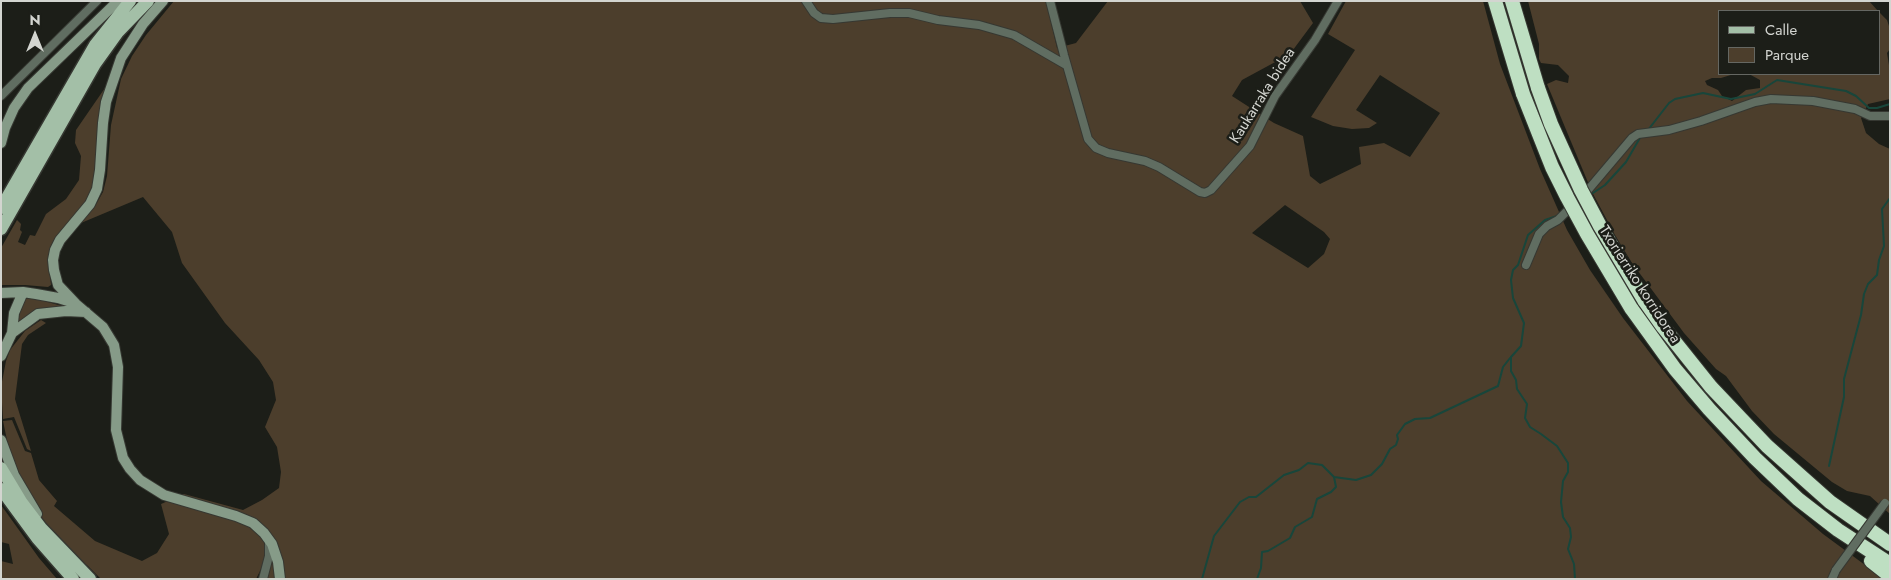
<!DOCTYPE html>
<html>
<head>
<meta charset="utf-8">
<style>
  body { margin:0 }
  #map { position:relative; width:1891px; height:580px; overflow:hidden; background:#1c1e18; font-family:Jost,sans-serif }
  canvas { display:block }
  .frame { position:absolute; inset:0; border:2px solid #d3d5d0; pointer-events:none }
  .legend { position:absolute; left:1718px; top:10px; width:162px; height:65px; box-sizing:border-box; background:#1c1e18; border:1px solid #656762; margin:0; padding:6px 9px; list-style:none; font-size:15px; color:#d3d5d0 }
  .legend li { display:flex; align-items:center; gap:10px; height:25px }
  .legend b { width:25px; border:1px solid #656762 }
  .north { position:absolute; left:10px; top:10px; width:50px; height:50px; -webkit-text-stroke:4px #1c1e18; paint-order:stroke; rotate:0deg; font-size:14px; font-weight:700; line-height:20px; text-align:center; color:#d3d5d0 }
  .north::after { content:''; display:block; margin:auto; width:18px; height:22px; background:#d3d5d0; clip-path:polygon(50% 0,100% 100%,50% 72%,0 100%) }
</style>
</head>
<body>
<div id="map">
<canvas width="1891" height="580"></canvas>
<div class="frame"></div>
<ul class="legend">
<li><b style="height:6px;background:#a3bfa7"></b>Calle</li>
<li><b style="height:14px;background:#4c3e2c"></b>Parque</li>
</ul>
<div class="north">N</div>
</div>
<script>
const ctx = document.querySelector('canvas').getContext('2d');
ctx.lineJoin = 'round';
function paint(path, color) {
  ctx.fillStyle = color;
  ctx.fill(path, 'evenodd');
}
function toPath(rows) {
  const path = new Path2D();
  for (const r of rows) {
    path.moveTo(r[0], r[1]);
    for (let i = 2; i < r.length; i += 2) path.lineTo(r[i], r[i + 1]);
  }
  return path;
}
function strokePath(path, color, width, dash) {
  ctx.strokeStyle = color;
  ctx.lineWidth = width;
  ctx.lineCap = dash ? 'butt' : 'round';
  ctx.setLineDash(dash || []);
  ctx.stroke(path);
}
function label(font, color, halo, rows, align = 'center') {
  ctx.font = font + ' Jost,sans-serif';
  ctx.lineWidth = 5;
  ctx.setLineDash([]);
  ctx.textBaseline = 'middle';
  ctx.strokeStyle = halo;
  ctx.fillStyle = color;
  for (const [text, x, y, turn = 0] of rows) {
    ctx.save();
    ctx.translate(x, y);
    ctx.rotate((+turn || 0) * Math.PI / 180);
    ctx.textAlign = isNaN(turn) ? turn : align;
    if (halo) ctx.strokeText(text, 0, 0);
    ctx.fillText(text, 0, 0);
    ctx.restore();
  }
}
paint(toPath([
  [174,1,1046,1,1057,48,1076,43,1108,1,1300,1,1313,23,1290,54,1242,80,1232,96,1274,123,1303,136,1310,176,1320,184,1361,164,1359,147,1384,143,1410,157,1440,113,1380,75,1356,110,1377,123,1369,128,1352,129,1333,126,1311,117,1355,50,1328,34,1346,1,1483,1,1500,64,1540,169,1567,230,1590,270,1623,318,1687,401,1761,481,1823,534,1884,579,268,579,263,565,256,579,101,579,88,566,62,550,28,501,8,445,3,421,12,420,25,451,31,453,39,480,57,501,54,506,95,541,142,561,157,553,169,534,161,504,184,494,243,510,262,500,279,488,281,472,277,447,265,427,276,400,273,382,259,360,225,323,182,263,172,232,143,197,81,223,95,206,103,192,107,176,111,125,121,79,132,56,146,35],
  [1285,205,1324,232,1330,239,1324,254,1308,268,1252,233],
  [1528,1,1869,1,1878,11,1720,11,1720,74,1734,74,1721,78,1712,78,1705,81,1707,85,1718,90,1722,96,1732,101,1746,90,1760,88,1760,80,1749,74,1880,74,1880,13,1887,20,1890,29,1890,49,1887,53,1890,71,1890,99,1868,104,1861,118,1866,133,1879,144,1890,149,1890,514,1870,496,1847,491,1832,482,1774,434,1752,411,1726,376,1716,369,1684,333,1632,263,1615,235,1592,192,1547,84,1556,80,1568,83,1569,76,1558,65,1541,63,1539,59,1539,44],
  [107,85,96,176,88,199,49,263,51,285,48,287,25,285,1,285,1,248,17,220,21,224,20,230,22,232,18,242,25,245,30,235,35,236,46,214,66,199,79,180,81,156,75,143,76,130],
  [25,298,37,299,69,308,14,329,20,308],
  [41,320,46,323,28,335,22,344,15,399,31,451,27,449,14,417,3,419,1,387,6,361,10,350,25,331],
  [1,505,39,558,57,579,1,579,1,561,13,564,9,544,1,542]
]), '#4c3e2c');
strokePath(toPath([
  [1648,130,1669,103,1675,99,1703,93,1731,99,1755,94,1777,80,1846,91,1856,96,1869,108,1877,108,1890,104],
  [1593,193,1605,185,1626,162,1641,136],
  [1557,216,1545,220,1528,235,1518,265,1513,270,1511,280,1513,298,1524,323,1521,346,1511,357,1511,371,1516,380,1517,389,1527,404,1525,418,1530,427,1541,434,1557,446,1568,463,1568,472,1563,481,1561,502,1563,517,1570,528,1571,537,1568,549,1574,564,1575,579],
  [1829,466,1844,397,1844,379,1861,315,1864,294,1868,284,1877,275,1879,260,1884,246,1882,209,1890,198],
  [1202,579,1214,536,1240,502,1249,497,1256,497,1284,475,1299,470,1308,463,1322,465,1334,477],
  [1257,579,1261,568,1262,552,1268,551,1290,538,1295,527,1312,517,1317,499,1331,492,1336,487,1334,477,1356,480,1371,475,1382,464,1390,449,1396,445,1398,439,1397,435,1405,424,1415,419,1430,418,1498,386,1503,367,1510,358]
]), '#18463b', 2);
const street = toPath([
  [806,1,814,13,821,18,833,19,890,13,909,13,938,20,979,25,1014,35,1066,65],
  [1050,1,1064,55,1088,139,1096,148,1108,153,1145,161,1159,167,1200,192,1205,193,1211,190,1250,146,1275,96,1315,40,1338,1],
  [1,96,97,1],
  [1526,265,1539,234,1547,226,1558,220,1588,190,1632,138,1638,134,1669,130,1701,121,1755,102,1771,99,1813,101,1855,109,1870,116,1890,116],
  [263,579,269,556,269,543],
  [1832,579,1836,570]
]);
const secondary = toPath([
  [163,1,143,24,121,58,106,102,103,123,100,170,97,189,90,204,60,240,55,250,53,260,54,270,58,285,76,304,103,327,114,345,118,367,116,430,123,458,130,469,140,480,164,495,236,516,253,523,264,533,272,544,278,562,280,579],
  [1,143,5,128,14,108,28,88,118,1],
  [1,293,23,292,36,294,58,298,74,303],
  [12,333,14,313,23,292],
  [1,356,12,333,38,314,66,311,86,312],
  [1,440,14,475,37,514]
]);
const primary = toPath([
  [1,208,95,45,130,1],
  [1,229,95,64,118,32,148,1],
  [1,468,22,503,41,528,90,579],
  [1,489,37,538,73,579]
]);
const highway = toPath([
  [1495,1,1523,94],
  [1512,1,1538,88],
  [1644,300,1663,327,1711,387,1767,446,1830,502,1890,544],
  [1631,308,1675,369,1709,409,1755,458,1798,499,1838,530,1890,564],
  [1871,561,1890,576]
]);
strokePath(street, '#363832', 10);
strokePath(secondary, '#363832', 12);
strokePath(primary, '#363832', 15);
strokePath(highway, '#363832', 16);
strokePath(street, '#606d61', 8);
strokePath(secondary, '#869b88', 10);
strokePath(primary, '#a3bfa7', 12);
strokePath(highway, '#bedfc2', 14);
const streetBridge = toPath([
  [1836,570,1885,503]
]);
const highwayBridge = toPath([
  [1538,88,1551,124,1581,190,1600,226,1644,300],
  [1523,94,1552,167,1567,197,1587,234,1631,308]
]);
strokePath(streetBridge, '#363832', 10, []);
strokePath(highwayBridge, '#363832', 16, []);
strokePath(streetBridge, '#606d61', 8);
strokePath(highwayBridge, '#bedfc2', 14);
label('15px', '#d3d5d0', '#1c1e18', [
  ["Kaukarraka bidea",1263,96,-58],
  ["Txorierriko korridorea",1639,285,57]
]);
</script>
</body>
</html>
